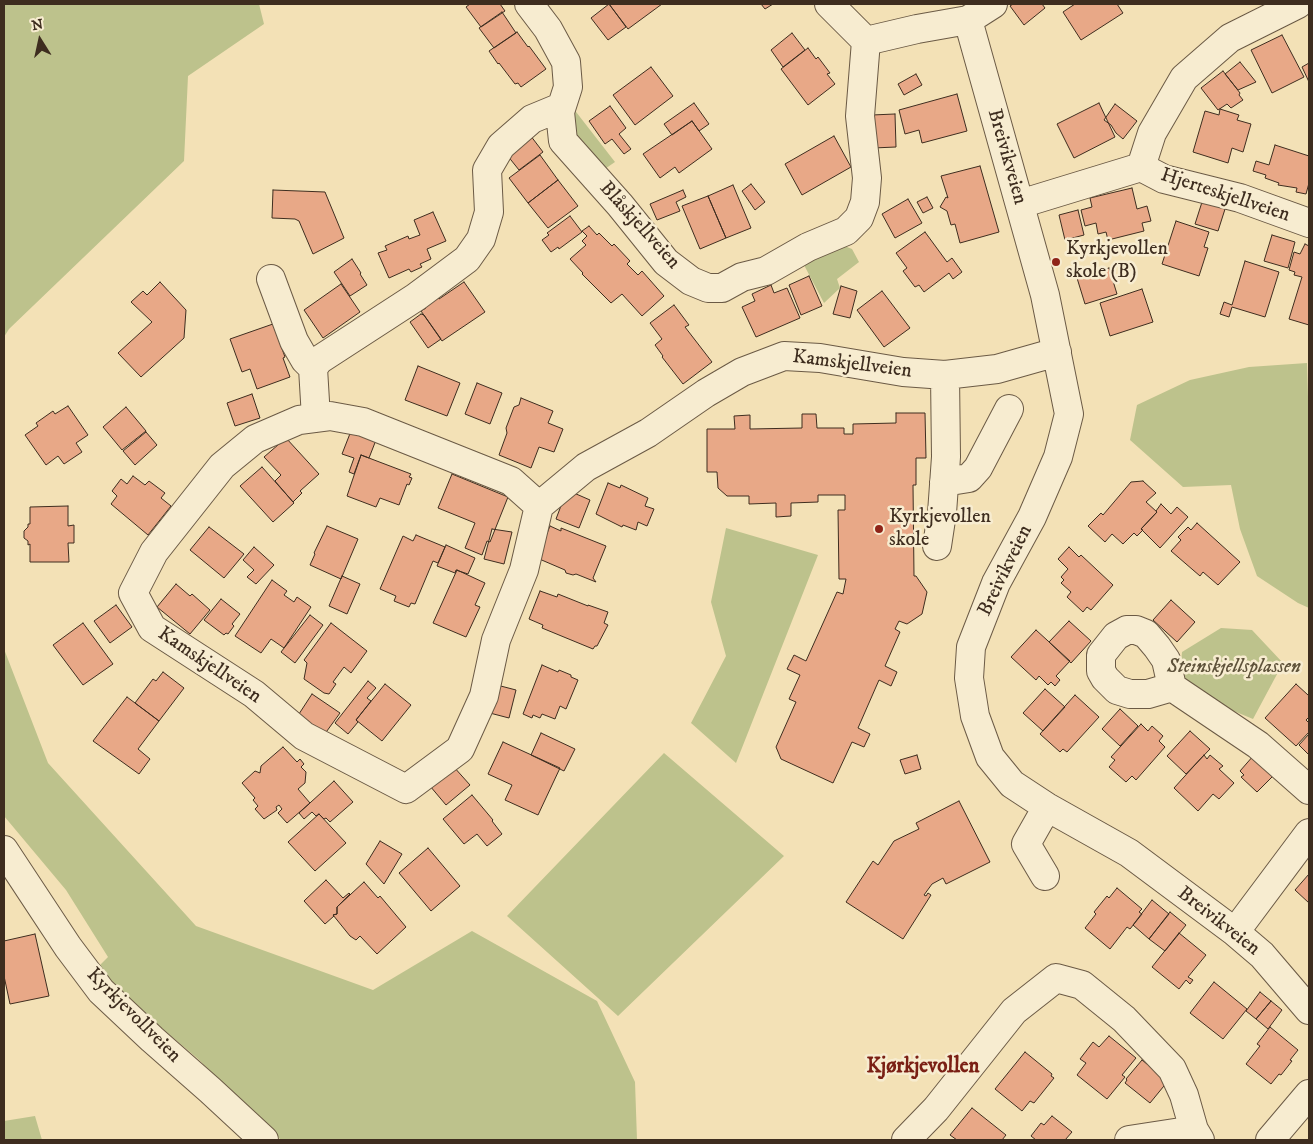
<!DOCTYPE html>
<html>
<head>
<meta charset="utf-8">
<style>
  body { margin:0 }
  #map { position:relative; width:1313px; height:1144px; overflow:hidden; background:#f3e1b6; font-family:"IM FELL DW Pica",serif }
  canvas { display:block }
  .frame { position:absolute; inset:0; border:5px solid #3e2d1f; pointer-events:none }
  .north { position:absolute; left:15px; top:15px; width:50px; height:50px; -webkit-text-stroke:4px #f7ecd0; paint-order:stroke; rotate:350deg; font-size:14px; font-weight:700; line-height:20px; text-align:center; color:#3e2d1f }
  .north::after { content:''; display:block; margin:auto; width:18px; height:22px; background:#3e2d1f; clip-path:polygon(50% 0,100% 100%,50% 72%,0 100%) }
</style>
</head>
<body>
<div id="map">
<canvas width="1313" height="1144"></canvas>
<div class="frame"></div>
<div class="north">N</div>
</div>
<script>
const ctx = document.querySelector('canvas').getContext('2d');
ctx.lineJoin = 'round';
function paint(path, color) {
  ctx.fillStyle = color;
  ctx.fill(path, 'evenodd');
}
function toPath(rows) {
  const path = new Path2D();
  for (const r of rows) {
    path.moveTo(r[0], r[1]);
    for (let i = 2; i < r.length; i += 2) path.lineTo(r[i], r[i + 1]);
  }
  return path;
}
function strokePath(path, color, width, dash) {
  ctx.strokeStyle = color;
  ctx.lineWidth = width;
  ctx.lineCap = dash ? 'butt' : 'round';
  ctx.setLineDash(dash || []);
  ctx.stroke(path);
}
function label(font, color, halo, rows, align = 'center') {
  ctx.font = font + ' "IM FELL DW Pica",serif';
  ctx.lineWidth = 5;
  ctx.setLineDash([]);
  ctx.textBaseline = 'middle';
  ctx.strokeStyle = halo;
  ctx.fillStyle = color;
  for (const [text, x, y, turn = 0] of rows) {
    ctx.save();
    ctx.translate(x, y);
    ctx.rotate((+turn || 0) * Math.PI / 180);
    ctx.textAlign = isNaN(turn) ? turn : align;
    if (halo) ctx.strokeText(text, 0, 0);
    ctx.fillText(text, 0, 0);
    ctx.restore();
  }
}
paint(toPath([
  [4,4,259,4,264,24,188,76,184,161,9,329,4,337],
  [573,108,615,162,596,175,574,143],
  [842,245,852,249,859,262,837,279,840,288,824,303,804,265,806,258],
  [1307,363,1309,431,1309,608,1298,603,1257,576,1240,529,1231,485,1183,487,1130,440,1137,405,1190,380,1249,367],
  [726,528,818,555,736,763,691,723,726,656,711,602],
  [1221,628,1252,630,1283,663,1253,719,1224,707,1190,689,1180,674,1182,652],
  [4,649,48,763,196,926,373,990,472,931,597,1001,635,1082,637,1140,281,1140,197,1058,94,971,108,957,66,890,4,816],
  [664,753,784,856,618,1016,507,916],
  [35,1116,42,1140,4,1140,4,1121]
]), '#bdc28c');
const building = toPath([
  [470,4,500,4,505,11,481,27,466,7,470,4],
  [609,4,626,27,608,40,591,18,609,4],
  [609,4,662,4,628,29,609,4],
  [761,4,773,4,765,9,761,4],
  [1013,4,1042,4,1045,8,1024,25,1010,6,1013,4],
  [1075,4,1117,4,1123,13,1081,40,1063,12,1075,4],
  [502,12,516,33,494,48,479,28,502,12],
  [517,32,528,47,529,46,546,69,521,87,518,83,515,84,499,63,498,64,489,51,517,32],
  [792,33,805,50,783,67,771,50,792,33],
  [1282,35,1304,77,1272,93,1251,50,1282,35],
  [808,48,816,59,818,57,830,73,827,74,835,84,808,105,781,69,808,48],
  [1240,62,1256,82,1238,90,1225,74,1240,62],
  [1309,63,1309,82,1302,67,1309,63],
  [651,67,673,96,635,125,613,95,651,67],
  [1223,71,1240,93,1239,95,1243,100,1231,108,1227,104,1218,110,1201,88,1223,71],
  [916,74,922,85,904,95,898,84,916,74],
  [957,94,967,131,922,143,919,130,905,134,899,110,957,94],
  [694,103,709,124,699,131,692,121,672,135,664,124,694,103],
  [1099,103,1115,137,1074,158,1057,124,1099,103],
  [1115,104,1137,121,1123,139,1116,133,1111,125,1104,120,1115,104],
  [610,106,626,128,619,134,631,149,624,154,612,139,605,144,589,121,610,106],
  [1220,109,1239,115,1237,120,1251,124,1243,152,1232,148,1228,163,1193,152,1205,111,1219,115,1220,109],
  [895,114,896,147,873,148,872,115,895,114],
  [692,121,712,149,679,173,675,167,660,178,643,154,692,121],
  [527,131,543,152,519,170,503,150,527,131],
  [834,136,851,167,802,195,785,164,834,136],
  [1275,145,1309,156,1309,183,1306,194,1296,192,1297,188,1278,185,1279,183,1265,178,1266,175,1253,171,1256,161,1269,165,1275,145],
  [540,155,558,180,528,203,509,178,540,155],
  [980,166,999,232,960,243,955,224,951,225,947,211,940,207,946,197,948,198,941,176,980,166],
  [558,180,578,206,548,228,528,203,558,180],
  [751,184,765,202,755,210,742,191,751,184],
  [733,185,751,228,726,238,708,196,733,185],
  [1132,188,1137,209,1147,206,1151,221,1142,223,1144,231,1108,240,1106,232,1098,234,1096,223,1085,226,1081,210,1092,207,1090,198,1132,188],
  [273,190,325,192,344,238,313,254,299,221,295,219,272,218,273,190],
  [683,190,686,197,676,202,680,211,657,220,650,204,683,190],
  [708,196,726,238,700,249,682,206,708,196],
  [927,197,933,208,923,213,917,202,927,197],
  [908,199,922,223,895,238,882,214,908,199],
  [1203,199,1226,206,1218,231,1195,224,1203,199],
  [1078,210,1084,235,1065,240,1059,215,1078,210],
  [433,212,446,241,427,249,431,259,420,264,422,267,411,272,409,269,389,278,378,253,387,250,385,246,408,236,409,239,420,235,414,220,433,212],
  [570,216,582,232,559,249,558,247,551,252,542,240,549,235,547,233,570,216],
  [1176,221,1209,232,1204,247,1208,248,1199,276,1162,264,1176,221],
  [589,226,597,235,599,233,612,246,614,244,630,261,627,264,638,275,642,271,664,296,642,316,622,294,611,303,582,274,583,273,570,259,586,245,582,241,587,236,582,231,589,226],
  [925,232,947,262,952,258,962,272,953,279,949,273,924,292,919,285,915,287,903,271,907,268,896,253,925,232],
  [1272,235,1295,242,1288,268,1264,261,1272,235],
  [1305,244,1309,246,1309,325,1289,319,1302,277,1294,275,1295,272,1289,270,1294,252,1300,254,1305,244],
  [352,259,361,273,360,274,367,285,350,296,334,272,352,259],
  [1245,261,1279,272,1265,317,1232,307,1229,317,1220,314,1224,302,1232,305,1245,261],
  [1109,268,1117,294,1085,304,1077,278,1109,268],
  [809,276,822,306,801,315,789,285,809,276],
  [160,282,186,310,184,338,141,377,118,353,152,322,131,302,143,291,147,295,160,282],
  [464,282,485,312,442,341,421,311,426,308,424,306,438,297,439,299,464,282],
  [341,284,360,312,323,338,304,310,341,284],
  [771,285,774,293,787,288,800,318,756,337,742,307,755,301,752,294,771,285],
  [841,286,857,291,850,318,833,314,841,286],
  [1142,289,1153,322,1110,336,1100,303,1142,289],
  [882,291,910,328,884,347,857,310,882,291],
  [674,305,689,325,685,327,712,362,683,384,662,357,663,356,655,345,662,339,650,323,674,305],
  [421,314,424,315,441,339,428,348,410,322,421,314],
  [273,324,285,357,283,358,290,377,257,389,250,369,242,372,230,339,273,324],
  [418,366,460,383,447,416,405,400,418,366],
  [477,383,502,393,490,424,465,414,477,383],
  [252,394,260,418,235,426,227,403,252,394],
  [521,398,553,411,548,423,563,429,554,452,539,447,531,468,499,455,507,433,506,428,514,407,519,405,521,398],
  [68,406,88,435,76,443,82,452,64,464,58,456,46,465,25,435,38,426,36,423,53,411,55,414,68,406],
  [126,407,146,431,122,450,103,427,126,407],
  [896,413,925,413,926,458,916,458,916,485,913,485,914,576,916,576,927,592,922,614,907,624,899,621,895,629,900,632,885,666,897,672,891,686,879,680,858,728,870,734,864,747,852,742,833,783,781,759,776,747,796,702,789,699,800,675,787,669,794,655,806,661,837,592,843,594,846,579,839,579,838,510,845,510,845,495,818,495,818,502,791,503,791,516,776,517,776,503,749,504,749,496,727,496,718,488,717,472,707,472,707,429,735,429,734,416,750,415,750,429,802,428,802,414,816,414,817,428,844,428,844,434,853,434,853,424,896,423,896,413],
  [351,431,376,440,369,458,361,455,354,474,349,472,354,458,342,454,351,431],
  [146,432,157,445,135,465,123,451,146,432],
  [286,438,319,474,300,491,302,493,293,502,275,481,281,475,264,457,286,438],
  [361,455,411,474,409,477,412,478,409,485,407,484,399,505,380,498,376,507,347,496,361,455],
  [262,467,294,503,273,522,240,486,262,467],
  [452,474,508,497,490,542,487,541,482,555,465,548,475,523,438,508,452,474],
  [133,476,145,485,149,481,165,493,161,498,171,506,148,535,111,504,117,496,112,491,121,479,127,484,133,476],
  [1143,481,1156,493,1146,502,1157,512,1141,529,1143,530,1137,536,1134,533,1123,544,1112,534,1105,542,1088,526,1101,513,1103,515,1131,482,1143,481],
  [608,483,620,488,621,485,648,498,645,506,654,509,647,526,638,522,636,530,623,525,622,527,596,514,608,483],
  [567,490,590,500,579,528,556,519,567,490],
  [1161,504,1171,514,1177,507,1188,517,1160,548,1141,529,1157,512,1156,511,1161,504],
  [68,506,68,526,74,525,74,543,68,543,69,562,30,562,30,544,28,545,28,541,24,538,24,531,28,527,28,524,30,524,30,507,68,506],
  [1197,523,1240,562,1218,585,1203,572,1200,576,1171,551,1181,540,1178,537,1188,527,1191,530,1197,523],
  [327,526,358,539,341,579,310,565,315,554,314,553,327,526],
  [550,526,561,531,561,528,606,546,593,578,596,582,576,574,573,575,566,573,565,570,537,558,550,526],
  [209,527,244,554,224,578,190,550,209,527],
  [492,529,512,532,504,564,484,559,492,529],
  [416,535,445,547,438,563,433,561,415,604,411,603,409,607,394,601,396,596,380,589,403,536,413,541,416,535],
  [446,545,475,558,468,574,456,570,455,573,437,566,446,545],
  [254,547,274,565,256,584,247,577,254,570,243,560,254,547],
  [1069,547,1079,557,1081,555,1113,585,1091,610,1087,607,1083,612,1067,597,1071,592,1061,583,1064,580,1061,577,1068,569,1058,559,1069,547],
  [457,570,485,583,475,605,480,607,466,637,433,623,457,570],
  [342,576,360,584,347,614,329,606,342,576],
  [272,580,287,591,284,595,294,602,297,597,311,607,284,648,271,639,261,653,235,636,272,580],
  [176,584,190,596,192,594,210,610,190,634,157,607,176,584],
  [540,591,557,597,558,594,588,606,588,605,608,612,604,623,608,625,597,646,595,646,593,649,542,628,543,625,529,619,540,591],
  [221,599,240,614,232,624,234,626,228,634,226,633,224,635,204,620,221,599],
  [1171,600,1195,622,1177,642,1153,620,1171,600],
  [116,605,132,627,110,643,94,621,116,605],
  [310,615,323,625,295,663,281,652,310,615],
  [1069,621,1091,641,1071,663,1049,642,1069,621],
  [83,623,113,664,83,685,53,645,83,623],
  [331,623,367,651,351,673,344,667,333,682,336,684,329,694,324,693,304,679,307,663,304,660,331,623],
  [1036,630,1070,661,1056,676,1060,680,1055,686,1051,682,1048,685,1039,676,1036,680,1011,657,1036,630],
  [542,665,558,672,559,670,571,675,571,677,578,680,566,709,560,706,555,719,542,714,540,718,533,715,532,718,523,714,542,665],
  [163,672,184,688,159,721,135,703,153,679,156,681,163,672],
  [368,681,376,688,367,698,371,701,356,720,358,722,348,734,335,723,368,681],
  [385,684,411,705,382,741,356,720,385,684],
  [493,684,516,690,509,718,486,712,493,684],
  [1296,684,1308,695,1309,693,1309,717,1306,720,1309,723,1309,732,1296,746,1265,718,1296,684],
  [1045,689,1065,707,1043,731,1023,713,1045,689],
  [312,694,340,713,324,735,297,717,312,694],
  [1075,695,1099,717,1067,752,1063,749,1060,752,1040,734,1075,695],
  [127,697,159,721,138,749,150,759,139,774,93,741,127,697],
  [1120,709,1138,726,1120,746,1102,729,1120,709],
  [1141,724,1148,731,1152,726,1163,736,1159,741,1165,747,1136,780,1132,776,1126,782,1109,767,1115,760,1111,757,1141,724],
  [1190,731,1210,749,1186,774,1167,756,1190,731],
  [541,733,575,749,564,771,531,755,541,733],
  [1309,734,1309,755,1299,745,1309,734],
  [503,742,560,768,538,815,505,800,512,785,488,774,503,742],
  [283,747,297,762,300,759,304,764,301,767,306,772,305,783,298,789,310,803,287,823,278,813,282,809,279,805,276,807,277,810,264,819,255,809,258,806,253,800,255,798,242,783,255,771,260,773,261,766,283,747],
  [917,755,921,769,905,774,900,760,917,755],
  [1204,755,1207,759,1210,755,1223,766,1219,769,1234,783,1219,799,1213,794,1198,811,1174,788,1204,755],
  [1254,755,1275,774,1257,792,1241,777,1244,775,1240,771,1254,755],
  [453,766,470,785,446,805,430,786,453,766],
  [334,781,353,802,330,822,326,818,324,819,319,814,316,816,312,812,304,819,299,813,334,781],
  [472,795,493,820,492,821,502,834,487,846,477,834,464,844,443,819,472,795],
  [959,801,990,862,946,884,943,878,932,884,924,895,926,896,928,893,931,895,903,939,846,902,873,861,878,865,894,841,919,829,916,823,959,801],
  [319,814,346,843,315,871,288,842,319,814],
  [380,841,402,854,384,884,366,864,380,841],
  [428,848,460,886,431,911,399,873,428,848],
  [1309,874,1309,903,1295,890,1309,874],
  [326,880,343,898,349,893,350,894,337,907,337,914,333,915,334,916,325,924,304,901,326,880],
  [364,882,378,898,380,896,406,927,377,954,360,936,356,940,350,936,333,915,337,914,337,907,364,882],
  [1117,888,1142,909,1139,912,1142,914,1130,929,1127,927,1110,949,1085,928,1096,914,1094,912,1107,896,1109,898,1117,888],
  [1152,900,1169,914,1149,939,1133,925,1152,900],
  [1170,912,1186,925,1165,951,1149,939,1170,912],
  [1179,933,1206,955,1188,977,1193,980,1190,984,1186,980,1179,989,1152,967,1179,933],
  [35,934,49,996,10,1004,4,976,4,941,35,934],
  [1214,982,1247,1009,1223,1039,1190,1013,1214,982],
  [1260,992,1271,1001,1256,1019,1246,1011,1260,992],
  [1271,1001,1282,1010,1268,1029,1256,1019,1271,1001],
  [1270,1027,1298,1050,1290,1060,1292,1061,1281,1075,1279,1074,1271,1084,1246,1064,1260,1046,1257,1044,1270,1027],
  [1109,1036,1136,1058,1122,1075,1125,1077,1107,1099,1077,1075,1086,1063,1080,1059,1093,1042,1099,1047,1109,1036],
  [1025,1052,1052,1074,1051,1076,1054,1078,1034,1103,1030,1101,1022,1111,995,1089,1025,1052],
  [1142,1060,1168,1081,1150,1103,1125,1083,1127,1080,1126,1079,1142,1060],
  [972,1108,1006,1135,1002,1140,957,1140,950,1135,972,1108],
  [1052,1116,1072,1132,1065,1140,1036,1140,1031,1136,1041,1123,1044,1125,1052,1116]
]);
paint(building, '#e8a887');
strokePath(building, '#3e2d1f', 1);
const minor = toPath([
  [529,4,548,29,566,62,568,87,560,112,563,141,620,205,666,262,691,281,708,288,722,288,742,277,766,271,808,247,846,231,859,218,865,202,867,178,860,116,866,41],
  [829,4,866,41],
  [968,20,1045,295,1069,414,1058,457,1032,517,996,583,971,647,969,678,975,716,990,757,1012,784,1047,807,1129,853,1235,932,1262,955,1309,1010],
  [866,41,917,29,968,20,993,4],
  [1141,167,1164,179,1240,198,1309,223],
  [1020,204,1141,167,1152,133,1184,78,1230,38,1298,4],
  [271,279,294,341,305,360,313,368],
  [316,418,313,368,319,360,416,297,467,259,481,239,489,212,487,170,501,146,532,119,561,107],
  [944,482,969,478,978,468,1009,409],
  [539,506,511,481,363,422,330,416,299,420,255,439,222,466,154,552,133,593,152,628,254,694,304,736,406,789,460,749,484,696,496,640,524,570,539,506,586,467,648,433,706,393,742,372,784,356,820,358,903,372,945,375,997,369,1057,352],
  [937,546,942,513,946,457,945,375],
  [1127,630,1136,630,1146,634,1157,647,1166,660,1172,687,1148,694,1130,694,1117,690,1105,678,1101,671,1101,655,1116,636,1127,630],
  [1172,687,1258,745,1309,790],
  [4,850,68,947,101,991,152,1039,210,1090,264,1140],
  [1045,876,1026,844,1047,807],
  [1235,932,1309,833],
  [906,1140,936,1109,1014,1011,1056,978,1082,985,1124,1019,1172,1069,1184,1095,1194,1130],
  [1129,1140,1194,1130,1200,1140],
  [1270,1140,1309,1094]
]);
strokePath(minor, '#6b5a45', 30);
strokePath(minor, '#f7ecd0', 28);
for (const [x, y, r, color] of [
  [1056,262,5,"#8f2418"],
  [879,529,5,"#8f2418"]
]) {
  const dot = new Path2D();
  dot.arc(x, y, r, 0, 2 * Math.PI);
  ctx.fillStyle = color;
  ctx.fill(dot);
  strokePath(dot, '#f7ecd0', 2);
}
label('20px', '#3e2d1f', '#f7ecd0', [
  ["Breivikveien",1006,157,74],
  ["Hjerteskjellveien",1225,196,18],
  ["Blåskjellveien",639,226,48],
  ["Kamskjellveien",852,365,7],
  ["Breivikveien",1006,571,-64],
  ["Kamskjellveien",209,666,34],
  ["Breivikveien",1218,922,38],
  ["Kyrkjevollveien",133,1016,45]
]);
label('20px', '#3e2d1f', '#f7ecd0', [
  ["Kyrkjevollen",1066,250],
  ["skole (B)",1066,273],
  ["Kyrkjevollen",889,518],
  ["skole",889,541]
], 'left');
label('italic 20px', '#5e523a', '#f7ecd0', [
  ["Steinskjellsplassen",1234,668]
]);
label('bold 21px', '#7a1f14', '#f7ecd0', [
  ["Kjørkjevollen",923,1068]
]);
</script>
</body>
</html>
